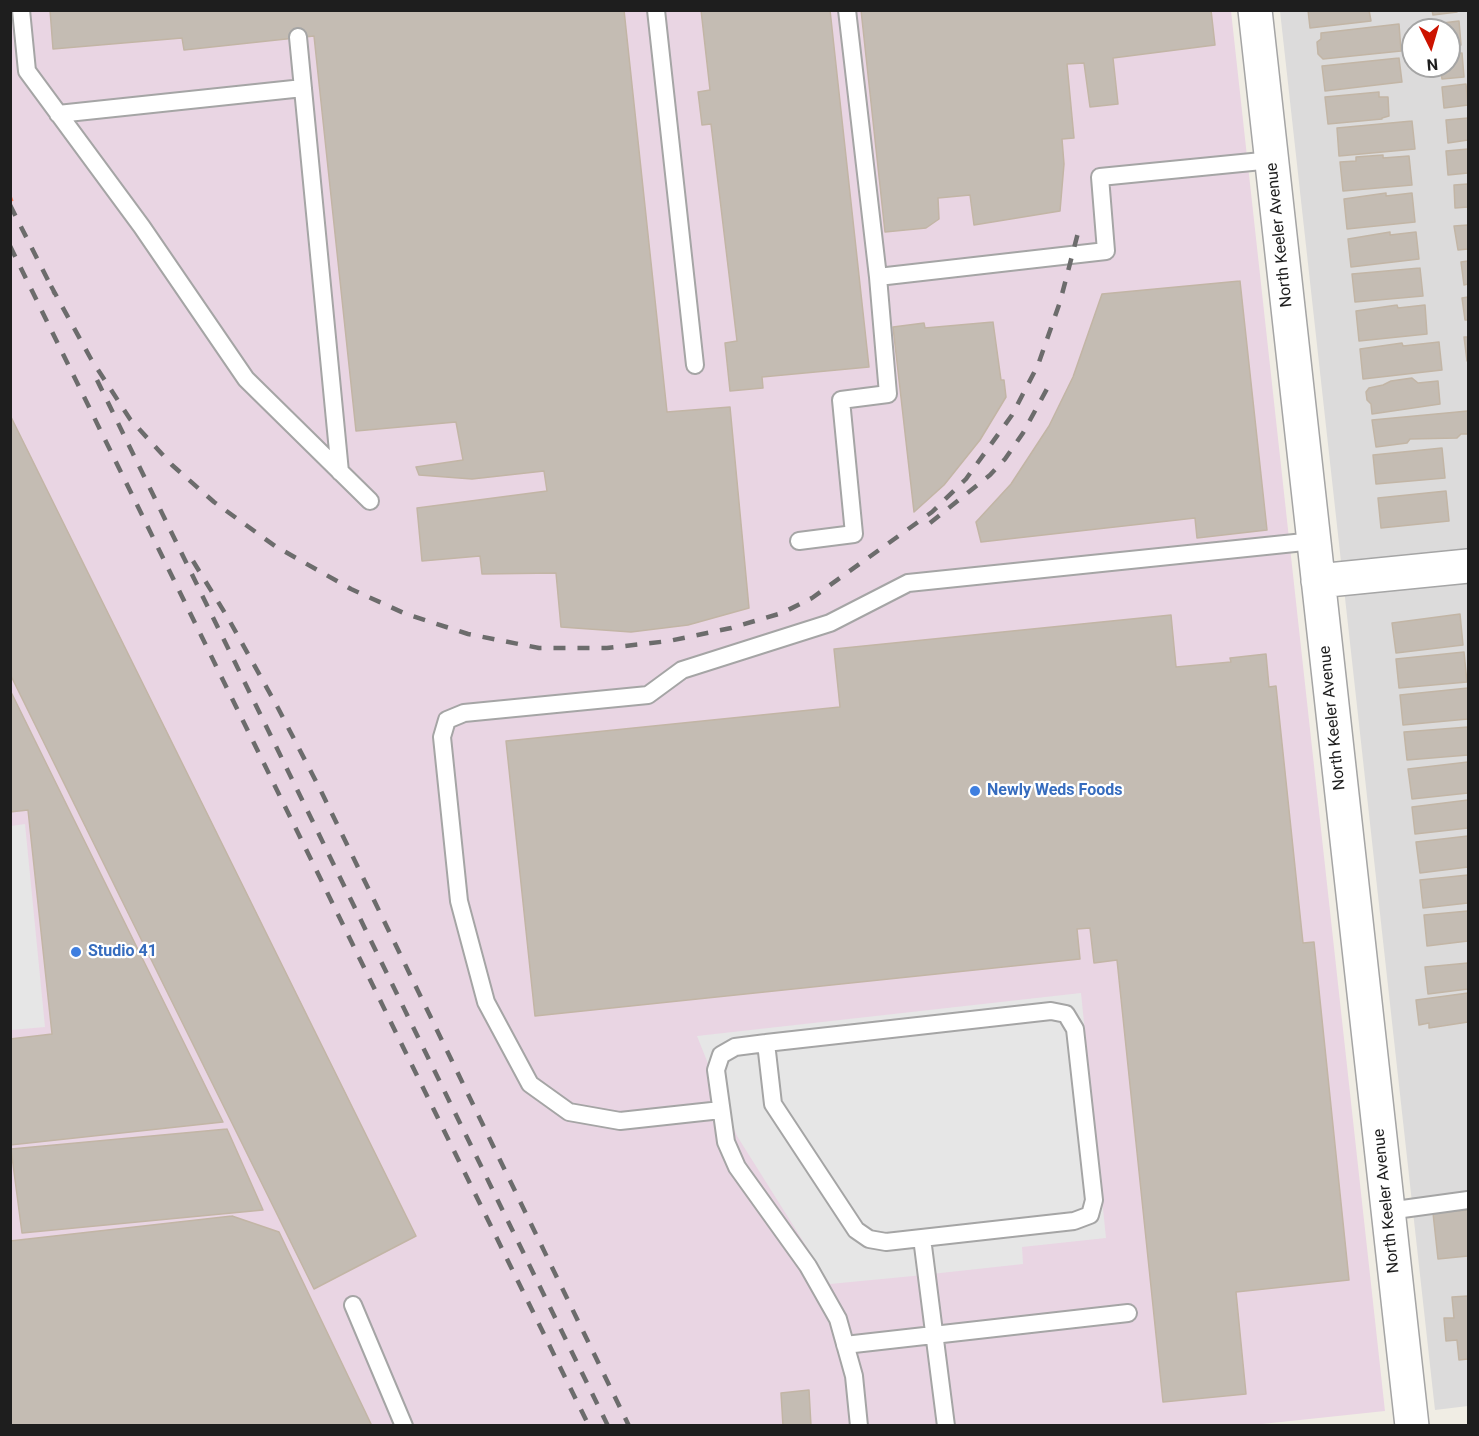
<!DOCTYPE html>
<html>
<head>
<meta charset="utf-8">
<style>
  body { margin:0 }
  #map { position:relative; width:1479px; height:1436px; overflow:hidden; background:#f0ede4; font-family:Roboto,sans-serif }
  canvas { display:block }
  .frame { position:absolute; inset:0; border:12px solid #1e1e1e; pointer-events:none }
  .north { position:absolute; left:1401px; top:18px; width:60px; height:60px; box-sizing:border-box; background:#fff; border:2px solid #a5a5a5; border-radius:50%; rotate:175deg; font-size:16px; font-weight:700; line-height:24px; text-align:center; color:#1e1e1e }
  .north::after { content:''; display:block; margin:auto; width:21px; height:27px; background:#cc1300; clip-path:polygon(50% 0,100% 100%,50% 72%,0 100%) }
</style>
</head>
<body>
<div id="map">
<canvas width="1479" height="1436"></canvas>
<div class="frame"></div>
<div class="north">N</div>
</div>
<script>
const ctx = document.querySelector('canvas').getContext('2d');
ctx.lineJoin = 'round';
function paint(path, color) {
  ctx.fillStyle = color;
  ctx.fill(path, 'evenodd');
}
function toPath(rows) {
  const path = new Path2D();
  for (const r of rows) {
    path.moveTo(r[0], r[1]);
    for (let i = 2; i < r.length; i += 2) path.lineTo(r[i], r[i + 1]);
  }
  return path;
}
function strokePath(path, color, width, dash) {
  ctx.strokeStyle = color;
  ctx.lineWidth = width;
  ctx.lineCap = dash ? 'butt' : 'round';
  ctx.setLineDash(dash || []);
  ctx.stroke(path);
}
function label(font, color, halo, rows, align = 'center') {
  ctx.font = font + ' Roboto,sans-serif';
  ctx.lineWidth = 4.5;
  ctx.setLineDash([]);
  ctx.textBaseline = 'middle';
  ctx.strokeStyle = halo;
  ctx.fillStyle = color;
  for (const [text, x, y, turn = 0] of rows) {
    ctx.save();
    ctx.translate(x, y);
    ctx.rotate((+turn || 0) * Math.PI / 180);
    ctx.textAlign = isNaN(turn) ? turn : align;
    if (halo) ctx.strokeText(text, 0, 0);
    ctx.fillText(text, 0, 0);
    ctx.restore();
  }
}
paint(toPath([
  [1280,11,1468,11,1468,1406,1435,1410],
  [1413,30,1449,30,1449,66,1413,66]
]), '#dcdbdb');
paint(toPath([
  [10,11,1231,11,1385,1411,1243,1426,11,1425]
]), '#e9d5e3');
paint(toPath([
  [25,824,45,1027,11,1030,11,826],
  [1081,993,1106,1238,1022,1247,1023,1264,913,1276,830,1284,737,1136,697,1036]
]), '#e6e6e6');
const building = toPath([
  [50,10,624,10,667,412,730,407,749,608,688,625,631,632,561,627,556,573,482,574,480,556,422,561,417,508,547,491,544,471,472,479,419,475,416,467,463,460,456,422,356,431,314,36,184,50,182,38,53,49,50,10],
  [701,10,830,10,869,367,762,377,763,388,730,391,725,343,737,341,711,124,702,125,698,92,710,90,701,10],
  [861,10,1211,10,1215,45,1113,58,1118,104,1090,107,1084,63,1067,64,1074,138,1062,139,1064,164,1060,211,974,225,970,195,938,198,939,219,926,228,885,232,861,10],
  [1308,10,1369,10,1371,21,1310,28,1308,10],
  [1432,10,1457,10,1457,12,1433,15,1432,10],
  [1459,21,1461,45,1449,46,1449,30,1427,30,1426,25,1459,21],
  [1399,24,1401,51,1323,59,1318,54,1317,42,1321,39,1321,33,1399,24],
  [1462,53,1464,77,1442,79,1440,66,1449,66,1449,55,1462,53],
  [1399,58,1402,82,1325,91,1322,66,1399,58],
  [1466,84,1468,105,1444,108,1442,87,1466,84],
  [1379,92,1379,97,1388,97,1389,116,1382,118,1382,119,1328,124,1325,97,1379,92],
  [1468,118,1468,140,1448,143,1446,120,1468,118],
  [1412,121,1415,149,1339,156,1337,128,1412,121],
  [1468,149,1468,173,1448,175,1446,151,1468,149],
  [1383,155,1383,158,1409,156,1412,185,1343,191,1340,162,1356,161,1356,157,1383,155],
  [1468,184,1468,207,1455,208,1454,185,1468,184],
  [1386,193,1386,196,1412,193,1415,222,1347,229,1344,199,1386,193],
  [1468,225,1468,249,1458,250,1454,226,1468,225],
  [1390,232,1390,235,1416,232,1419,259,1351,267,1348,239,1390,232],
  [1468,261,1468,284,1464,285,1461,262,1468,261],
  [1420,268,1423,296,1355,302,1352,274,1420,268],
  [1240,281,1267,530,1197,538,1195,518,981,542,976,522,1011,484,1049,426,1073,377,1102,294,1240,281],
  [1468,297,1468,320,1465,320,1462,298,1468,297],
  [1397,305,1398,308,1425,305,1427,334,1359,341,1356,311,1397,305],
  [993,322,1001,380,1004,380,1006,397,980,440,944,485,914,512,893,327,924,323,925,328,993,322],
  [1464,337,1468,337,1468,361,1467,361,1464,337],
  [1439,342,1442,370,1363,379,1360,349,1402,343,1403,346,1439,342],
  [1412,378,1418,383,1438,381,1440,404,1372,414,1371,404,1367,400,1366,392,1369,388,1383,385,1391,381,1412,378],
  [1468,411,1468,434,1461,434,1457,438,1410,439,1407,443,1376,447,1372,420,1468,411],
  [10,415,416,1236,314,1289,10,674,10,415],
  [1442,448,1445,478,1376,484,1373,455,1442,448],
  [1446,491,1449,521,1381,528,1378,498,1446,491],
  [1460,614,1463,645,1396,653,1392,623,1460,614],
  [1171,615,1176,667,1231,662,1230,658,1266,654,1269,687,1276,686,1303,943,1314,942,1349,1280,1236,1292,1246,1394,1163,1402,1117,960,1094,963,1090,928,1077,929,1080,959,535,1016,506,741,840,707,834,649,1171,615],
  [1464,652,1467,682,1399,688,1396,659,1464,652],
  [1468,688,1468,719,1403,725,1400,695,1468,688],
  [10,690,223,1122,10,1145,10,1039,52,1034,28,810,10,812,10,690],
  [1468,727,1468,755,1407,760,1404,732,1468,727],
  [1468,762,1468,793,1412,799,1408,769,1468,762],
  [1468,800,1468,828,1415,834,1412,807,1468,800],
  [1468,836,1468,867,1420,873,1416,842,1468,836],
  [1468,875,1468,903,1423,908,1420,880,1468,875],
  [1468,911,1468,941,1427,946,1424,915,1468,911],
  [1468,963,1468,989,1428,994,1425,967,1468,963],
  [1468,993,1468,1022,1429,1028,1429,1023,1419,1025,1416,1000,1468,993],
  [227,1129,263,1210,22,1233,11,1149,227,1129],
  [1468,1210,1468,1256,1438,1259,1433,1213,1468,1210],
  [232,1216,279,1232,372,1426,10,1426,10,1241,232,1216],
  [1468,1296,1468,1359,1459,1360,1457,1340,1446,1341,1444,1318,1454,1318,1452,1297,1468,1296],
  [809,1390,811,1426,783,1426,781,1393,809,1390]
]);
paint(building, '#c4bcb3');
strokePath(building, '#c2b5a5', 1.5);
const lane = toPath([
  [21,10,27,71,142,227,246,379,370,501],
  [656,10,695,365],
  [298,37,340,472],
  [58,114,303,88],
  [878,277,1106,251,1100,177,1272,160],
  [799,541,854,534,841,400,888,394,878,277,847,10],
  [766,1043,773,1104,856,1230,869,1239,886,1242,1074,1221,1090,1215,1094,1200,1075,1029,1066,1014,1051,1011,918,1026,766,1043,735,1047,721,1055,716,1070,726,1142,737,1167,808,1266,838,1319,854,1376,859,1426],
  [721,1110,620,1121,569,1112,530,1084,486,1002,459,901,442,737,447,720,464,713,648,695,682,670,830,623,908,583,1314,541],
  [1388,1211,1468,1200],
  [922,1238,946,1426],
  [353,1305,404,1426],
  [845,1345,1128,1313]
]);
const street = toPath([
  [1255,10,1412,1426],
  [1318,581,1468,566]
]);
strokePath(lane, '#a5a5a5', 20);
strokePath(street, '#a5a5a5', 36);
strokePath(toPath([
  [10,200,15,198]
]), '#ff8365', 4, [3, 3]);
strokePath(lane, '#fff', 16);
strokePath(street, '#fff', 33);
strokePath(toPath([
  [10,205,55,294],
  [10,246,589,1426],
  [51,286,91,359,130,419,172,465,214,502,275,546,351,589,406,614,468,634,539,648,607,648,669,641,731,628,782,613,812,598,932,512,966,479,1012,415,1038,365,1060,302,1080,225],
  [97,380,608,1426],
  [930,523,990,475,1005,459,1023,433,1048,387],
  [193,561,228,618,278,708,321,791,629,1426]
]), '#6c6c6c', 4.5, [12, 12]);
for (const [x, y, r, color] of [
  [975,791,6,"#3f7fe0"],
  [76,952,6,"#3f7fe0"]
]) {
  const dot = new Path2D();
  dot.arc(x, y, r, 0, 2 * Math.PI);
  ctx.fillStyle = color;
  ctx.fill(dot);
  strokePath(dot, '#fff', 2);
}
label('16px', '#1e1e1e', '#fff', [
  ["North Keeler Avenue",1280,235,-96],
  ["North Keeler Avenue",1333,718,-96],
  ["North Keeler Avenue",1387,1201,-96]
]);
label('bold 16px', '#366cbe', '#fff', [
  ["Newly Weds Foods",987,791],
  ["Studio 41",88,952]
], 'left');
</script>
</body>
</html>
